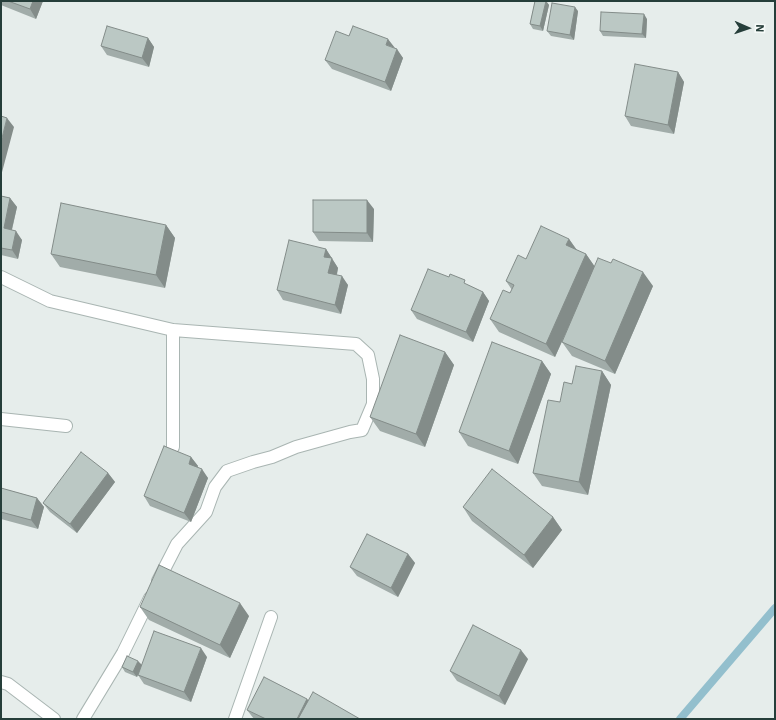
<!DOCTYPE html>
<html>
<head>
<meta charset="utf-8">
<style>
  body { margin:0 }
  #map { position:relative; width:776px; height:720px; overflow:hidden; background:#e6edeb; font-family:"IBM Plex Sans",sans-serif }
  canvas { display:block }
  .frame { position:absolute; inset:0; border:2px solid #263e3a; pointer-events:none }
  .north { position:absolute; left:728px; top:8px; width:40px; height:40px; -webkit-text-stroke:3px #f6faf8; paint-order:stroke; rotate:92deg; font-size:11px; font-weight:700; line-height:16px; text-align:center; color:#263e3a }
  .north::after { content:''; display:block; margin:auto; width:14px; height:18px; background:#263e3a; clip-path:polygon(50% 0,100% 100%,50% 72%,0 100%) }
</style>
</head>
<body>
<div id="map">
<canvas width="776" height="720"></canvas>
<div class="frame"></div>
<div class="north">N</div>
</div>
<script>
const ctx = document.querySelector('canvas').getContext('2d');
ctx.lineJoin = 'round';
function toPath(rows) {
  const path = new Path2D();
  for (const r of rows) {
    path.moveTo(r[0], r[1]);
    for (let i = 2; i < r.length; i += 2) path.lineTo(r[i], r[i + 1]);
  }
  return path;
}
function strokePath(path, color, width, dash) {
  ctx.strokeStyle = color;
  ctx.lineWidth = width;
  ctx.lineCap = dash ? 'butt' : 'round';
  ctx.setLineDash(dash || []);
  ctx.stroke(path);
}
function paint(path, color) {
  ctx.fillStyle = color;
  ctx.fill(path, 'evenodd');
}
strokePath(toPath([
  [680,719,775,608]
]), '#93bfcd', 8);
const minor = toPath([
  [1,277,50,301,173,330,356,344,368,355,373,379,373,404,362,430,350,432,296,447,272,457,253,462,227,471,215,487,206,512,177,544,158,581],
  [173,330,173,447],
  [1,419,66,426],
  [1,682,8,684,54,719],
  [83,719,123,653,150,598],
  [235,719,271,617]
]);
strokePath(minor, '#a9b5b2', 14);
strokePath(minor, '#fff', 12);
paint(toPath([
  [1,1,43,1,36,19,1,5],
  [535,1,546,1,549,5,543,31,533,29,530,24],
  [578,11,574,40,551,36,547,31],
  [647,19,646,38,603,36,600,31],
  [349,36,395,48,403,58,391,91,332,69,325,60],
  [148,38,154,47,149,67,107,55,101,46],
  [678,72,684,82,674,134,631,126,625,116],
  [1,196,10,198,17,207,12,230,22,240,18,259,1,255],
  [374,209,373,242,319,241,313,232],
  [166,225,175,238,165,288,60,267,51,254],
  [569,239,577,250,586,254,595,267,653,286,615,374,572,356,562,342,575,313,555,357,499,332,490,319,510,293,512,290,506,281,526,259],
  [326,249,338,268,337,275,348,285,341,314,283,300,277,290],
  [468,285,483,292,489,301,473,342,417,319,411,310],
  [445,352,454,365,425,447,380,431,370,417],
  [542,361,551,374,518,464,468,446,459,432],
  [602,371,611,385,588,495,542,486,533,473,560,402,572,384],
  [191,457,198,466,197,467,208,478,191,522,150,506,144,496],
  [108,473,115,482,77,533,50,512,43,503],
  [1,488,37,498,44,507,38,529,1,519],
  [463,507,553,517,562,530,533,568,472,521],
  [408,554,415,563,398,597,357,576,350,567],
  [140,607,249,616,230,658,149,620],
  [207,657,191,702,144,684,138,675,140,670,137,677,125,672,122,667],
  [528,659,505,705,457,681,450,671],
  [307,699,308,700,360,719,254,719,247,710]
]), '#a1aca9');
paint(toPath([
  [33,1,43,1,36,19,30,9],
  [546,1,549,5,543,31,540,26],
  [575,7,578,11,574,40,570,35],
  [644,14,647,19,646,38,642,34],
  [148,38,154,47,149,67,142,58],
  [388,39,395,48,386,45],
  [397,49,403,58,391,91,385,82],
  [678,72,684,82,674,134,668,125],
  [7,118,14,127,1,176,1,142],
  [10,198,17,207,10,237,4,228],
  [367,200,374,209,373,242,367,233],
  [166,225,175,238,165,288,156,275],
  [16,231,22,240,18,259,12,250],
  [569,239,578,252,566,245],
  [326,249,338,268,335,282,328,273,324,257],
  [586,254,595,267,555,357,546,344],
  [643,272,653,286,615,374,605,361],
  [342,276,348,285,341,314,335,305],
  [483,292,489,301,473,342,466,332],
  [445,352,454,365,425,447,416,434],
  [542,361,551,374,518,464,509,451],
  [602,371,611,385,588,495,579,482],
  [191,457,198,466,195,473,189,464],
  [202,469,208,478,191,522,184,513],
  [108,473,115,482,77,533,70,524],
  [37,498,44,507,38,529,31,520],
  [553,517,562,530,533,568,524,555],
  [408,554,415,563,398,597,391,588],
  [240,603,249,616,230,658,220,645],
  [201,648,207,657,191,702,184,692],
  [521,650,528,659,505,705,499,696],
  [138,661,142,665,137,677,133,672],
  [307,699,313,708,308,719,297,719]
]), '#838c89');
const building = toPath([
  [8,1,33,1,30,9,8,1],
  [535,1,546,1,540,26,530,24,535,1],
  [552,3,575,7,570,35,547,31,552,3],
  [601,12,644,14,642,34,600,31,601,12],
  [107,26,148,38,142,58,101,46,107,26],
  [353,26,388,39,386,45,397,49,385,82,325,60,336,31,349,36,353,26],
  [635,64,678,72,668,125,625,116,635,64],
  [1,116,7,118,1,142,1,116],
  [1,196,10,198,4,228,16,231,12,250,1,248,1,196],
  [313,200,367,200,367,233,313,232,313,200],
  [61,203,166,225,156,275,51,254,61,203],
  [541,226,569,239,566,245,586,254,546,344,490,319,503,290,510,293,514,285,506,281,518,255,526,259,541,226],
  [289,240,326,249,324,257,332,258,328,273,342,276,335,305,277,290,289,240],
  [598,258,611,263,613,259,643,272,605,361,562,342,598,258],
  [428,269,449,277,450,274,465,280,464,283,483,292,466,332,411,310,428,269],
  [400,335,445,352,416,434,370,417,400,335],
  [492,342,542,361,509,451,459,432,492,342],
  [576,366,602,371,579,482,533,473,548,400,560,402,564,382,572,384,576,366],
  [164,446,191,457,189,464,202,469,184,513,144,496,164,446],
  [81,452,108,473,70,524,43,503,81,452],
  [492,469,553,517,524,555,463,507,492,469],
  [1,488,37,498,31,520,1,512,1,488],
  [367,534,408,554,391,588,350,567,367,534],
  [159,565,240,603,220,645,140,607,159,565],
  [473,625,521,650,499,696,450,671,473,625],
  [154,631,201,648,184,692,138,675,154,631],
  [127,656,138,661,133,672,122,667,127,656],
  [264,677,307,699,297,719,266,719,247,710,264,677],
  [313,692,360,719,298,719,313,692]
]);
paint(building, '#bbc8c4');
strokePath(building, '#838c89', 1);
</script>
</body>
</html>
